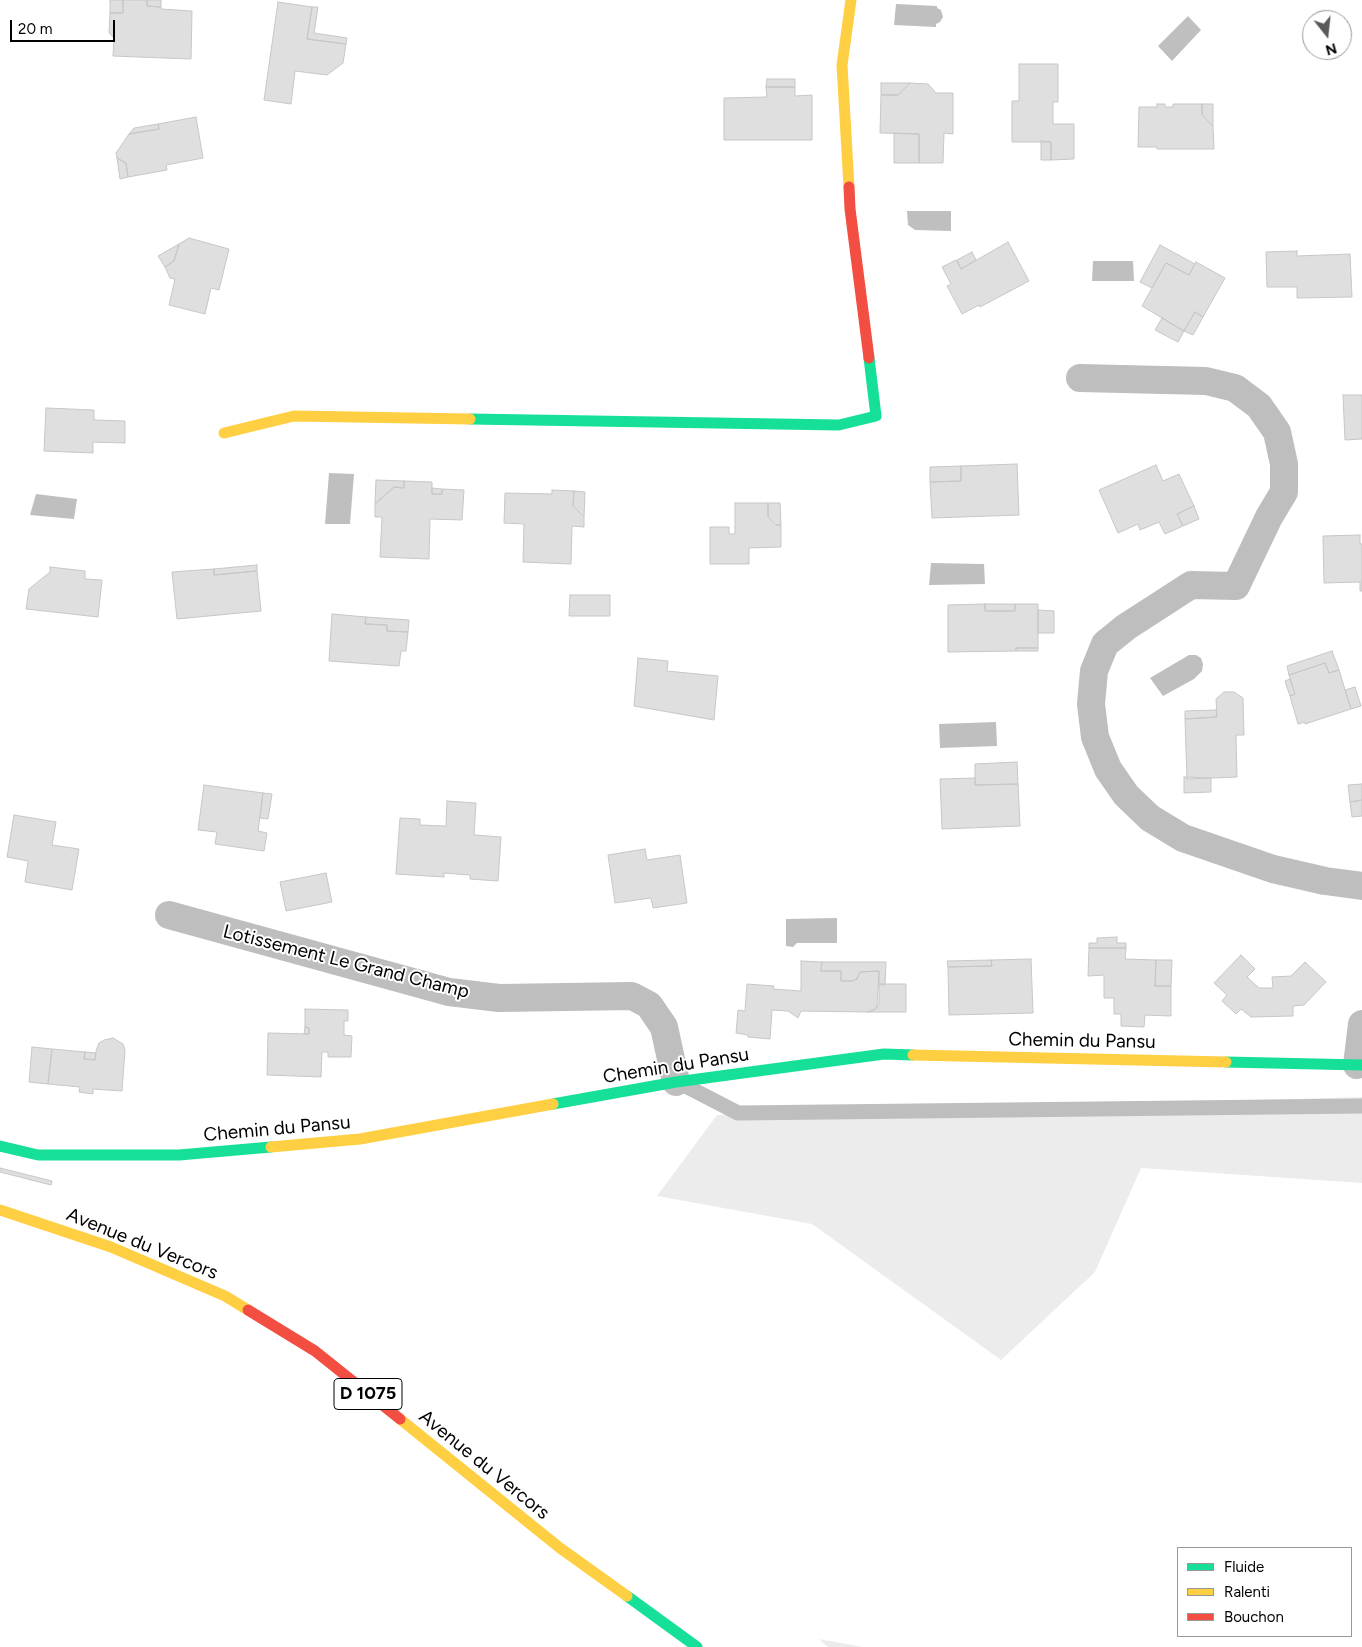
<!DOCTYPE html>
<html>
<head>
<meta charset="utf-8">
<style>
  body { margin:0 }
  #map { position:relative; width:1362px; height:1647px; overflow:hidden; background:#fff; font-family:Figtree,sans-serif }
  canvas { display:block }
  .legend { position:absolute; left:1177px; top:1547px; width:175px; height:90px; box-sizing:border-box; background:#fff; border:1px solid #999; margin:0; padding:6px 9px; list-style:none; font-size:15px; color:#000 }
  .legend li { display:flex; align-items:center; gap:10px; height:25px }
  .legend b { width:25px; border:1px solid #999 }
  .north { position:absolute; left:1302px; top:10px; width:50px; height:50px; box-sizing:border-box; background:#fff; border:1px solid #999; border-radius:50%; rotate:164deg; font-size:14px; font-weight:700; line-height:20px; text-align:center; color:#000 }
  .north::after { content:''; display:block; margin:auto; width:18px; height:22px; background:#595959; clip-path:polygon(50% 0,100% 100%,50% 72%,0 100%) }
  .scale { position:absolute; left:10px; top:20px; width:105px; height:22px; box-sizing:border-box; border:2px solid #000; border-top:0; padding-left:6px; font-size:15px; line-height:18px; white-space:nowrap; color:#000; -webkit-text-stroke:4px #fff; paint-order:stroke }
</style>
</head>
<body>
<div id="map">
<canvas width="1362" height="1647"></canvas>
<ul class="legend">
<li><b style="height:6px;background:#16e098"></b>Fluide</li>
<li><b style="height:6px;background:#ffcf43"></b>Ralenti</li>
<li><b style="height:6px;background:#f24e42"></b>Bouchon</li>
</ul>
<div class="north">N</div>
<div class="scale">20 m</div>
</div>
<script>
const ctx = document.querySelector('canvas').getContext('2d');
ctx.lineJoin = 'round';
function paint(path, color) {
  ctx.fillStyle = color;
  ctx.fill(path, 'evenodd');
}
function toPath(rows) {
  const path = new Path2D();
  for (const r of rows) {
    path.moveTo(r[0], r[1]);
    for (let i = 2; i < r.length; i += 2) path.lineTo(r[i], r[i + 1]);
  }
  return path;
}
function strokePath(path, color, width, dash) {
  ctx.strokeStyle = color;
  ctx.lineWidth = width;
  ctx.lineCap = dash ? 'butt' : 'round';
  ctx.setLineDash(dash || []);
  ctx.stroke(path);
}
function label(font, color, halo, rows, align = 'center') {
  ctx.font = font + ' Figtree,sans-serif';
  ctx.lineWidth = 4;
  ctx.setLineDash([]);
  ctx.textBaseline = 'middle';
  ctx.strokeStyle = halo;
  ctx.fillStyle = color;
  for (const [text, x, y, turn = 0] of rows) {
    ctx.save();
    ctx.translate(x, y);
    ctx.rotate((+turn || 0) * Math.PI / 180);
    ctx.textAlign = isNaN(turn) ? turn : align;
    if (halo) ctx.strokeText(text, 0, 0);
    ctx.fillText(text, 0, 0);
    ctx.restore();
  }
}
paint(toPath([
  [1362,1097,1362,1183,1141,1168,1095,1272,1001,1360,812,1224,657,1196,717,1115],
  [819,1639,863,1647,828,1647]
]), '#ececec');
paint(toPath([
  [896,4,937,6,937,8,941,10,943,17,940,22,936,24,936,27,894,25],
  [1188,16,1201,30,1172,61,1158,46],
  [907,211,951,211,951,231,915,230,908,225],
  [1093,261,1133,261,1134,281,1092,281],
  [329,473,354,474,350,524,325,524],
  [36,494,77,499,74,519,30,515],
  [931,563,984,564,985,584,929,585],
  [1189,655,1196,655,1201,658,1203,664,1202,671,1194,679,1163,696,1150,678],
  [996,722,997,746,940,748,939,724],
  [837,918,837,943,797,943,793,947,786,946,786,919]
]), '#bfbfbf');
const building = toPath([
  [110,0,123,0,123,13,110,13,110,0],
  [123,0,147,0,147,6,161,7,161,9,192,11,191,59,113,56,114,38,109,33,110,13,123,13,123,0],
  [147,0,161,0,161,7,147,6,147,0],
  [278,2,312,7,307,39,346,44,343,63,327,75,295,71,291,104,264,100,278,2],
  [312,7,318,7,314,33,347,38,346,44,307,39,312,7],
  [1019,64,1058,64,1058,102,1053,102,1053,124,1074,124,1074,159,1051,160,1051,142,1012,142,1012,101,1019,101,1019,64],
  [767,79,795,79,795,87,766,87,767,79],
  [881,83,910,83,898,95,881,95,881,83],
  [910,83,928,84,936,93,953,93,953,134,944,133,943,163,919,163,919,134,880,133,881,95,898,95,910,83],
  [766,87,795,87,795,96,812,95,812,140,724,140,724,98,767,97,766,87],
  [1157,104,1165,104,1165,107,1173,107,1173,104,1202,104,1202,115,1213,126,1214,149,1157,149,1157,147,1138,147,1139,107,1157,107,1157,104],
  [1202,104,1213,104,1213,126,1202,115,1202,104],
  [196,117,203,158,166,165,167,170,128,177,126,163,117,158,116,153,129,134,159,129,158,124,196,117],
  [158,124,159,129,129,134,134,128,158,124],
  [894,133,919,134,919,163,894,163,894,133],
  [1041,141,1051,142,1051,160,1041,160,1041,141],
  [117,158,126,163,128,177,120,179,117,158],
  [189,238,229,249,219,290,211,288,205,314,169,305,175,279,170,278,165,267,174,261,179,244,189,238],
  [1008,242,1029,281,980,307,979,305,962,314,947,286,951,284,942,267,956,260,961,269,1008,242],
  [179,244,174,261,165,267,158,256,179,244],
  [1160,245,1195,264,1189,275,1166,263,1152,288,1140,282,1160,245],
  [1297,251,1297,256,1350,254,1352,297,1297,298,1297,287,1267,287,1266,252,1297,251],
  [972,252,976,260,961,269,957,260,972,252],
  [1196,262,1225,278,1203,317,1195,312,1184,331,1142,306,1166,263,1189,275,1196,262],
  [1195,312,1203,317,1193,335,1184,331,1195,312],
  [1162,318,1184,331,1178,342,1155,330,1162,318],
  [1343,395,1362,395,1362,439,1345,440,1343,395],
  [46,408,94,410,94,420,125,421,125,443,93,442,93,453,44,451,46,408],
  [1017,464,1019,515,932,518,930,482,961,481,961,466,1017,464],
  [1156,465,1163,481,1179,474,1194,506,1177,514,1183,526,1165,534,1159,522,1140,530,1138,524,1118,533,1099,490,1156,465],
  [961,466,961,481,930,482,930,467,961,466],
  [376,480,404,481,404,488,394,487,375,504,376,480],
  [404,481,432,482,432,494,442,494,442,489,464,490,462,520,430,519,429,559,380,557,382,517,375,517,375,504,394,487,404,488,404,481],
  [432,488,442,489,442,494,432,494,432,488],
  [552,490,574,491,573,506,584,517,584,527,572,526,571,564,523,562,524,524,504,523,505,493,552,494,552,490],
  [574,491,585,492,584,517,573,506,574,491],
  [735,503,768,503,768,517,776,525,781,525,781,547,749,548,749,564,710,564,710,527,729,527,729,534,735,534,735,503],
  [768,503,780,503,781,525,776,525,768,517,768,503],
  [1194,506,1199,519,1183,526,1177,514,1194,506],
  [1360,535,1360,544,1362,544,1362,591,1360,591,1360,582,1324,583,1323,536,1360,535],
  [257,565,257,571,214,575,214,569,257,565],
  [50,567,85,571,85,579,102,580,98,617,26,609,29,589,50,572,50,567],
  [214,569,214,575,257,571,261,611,177,619,172,572,214,569],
  [570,595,610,595,610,616,569,616,570,595],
  [985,604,985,611,1015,611,1015,604,1038,604,1038,648,1016,648,1016,651,948,652,948,605,985,604],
  [985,604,1015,604,1015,611,985,611,985,604],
  [1038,610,1054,611,1054,633,1038,633,1038,610],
  [332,614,366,617,365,624,387,625,387,631,408,632,406,651,401,651,399,666,329,661,332,614],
  [366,617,409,620,408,632,387,631,387,625,365,624,366,617],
  [1016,648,1038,648,1038,651,1016,651,1016,648],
  [1332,651,1339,670,1329,673,1325,663,1289,675,1287,666,1332,651],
  [638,658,668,661,667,671,718,676,714,720,634,706,638,658],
  [1325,663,1329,673,1339,670,1351,709,1305,724,1305,722,1298,724,1290,696,1295,694,1289,675,1325,663],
  [1290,679,1295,694,1290,696,1285,681,1290,679],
  [1355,687,1361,706,1351,709,1345,690,1355,687],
  [1224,692,1234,692,1243,698,1244,735,1236,735,1237,777,1187,779,1185,719,1217,717,1216,699,1224,692],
  [1216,710,1217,717,1185,719,1185,711,1216,710],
  [1017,762,1018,784,975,785,975,764,1017,762],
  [1184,777,1211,778,1211,792,1184,793,1184,777],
  [975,778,975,785,1018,784,1020,826,942,829,940,779,975,778],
  [1362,784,1362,800,1350,802,1348,785,1362,784],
  [204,785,263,793,258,831,267,833,264,851,215,844,217,832,198,830,204,785],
  [263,793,272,794,268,819,260,818,263,793],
  [1362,800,1362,816,1352,817,1350,802,1362,800],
  [447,801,476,803,474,835,501,837,498,881,470,879,470,875,444,873,444,877,396,874,400,818,420,819,420,825,446,826,447,801],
  [14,815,56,822,52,845,79,849,72,890,25,882,28,861,7,857,14,815],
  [645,849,647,860,680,855,687,903,653,908,651,898,615,903,608,855,645,849],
  [326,873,332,902,286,911,280,882,326,873],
  [1117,937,1117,943,1126,943,1126,948,1089,948,1089,943,1097,943,1097,938,1117,937],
  [1089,948,1126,948,1125,959,1156,960,1155,986,1171,986,1171,1016,1145,1015,1144,1027,1121,1026,1121,1014,1114,1014,1114,998,1104,998,1104,975,1088,976,1089,948],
  [1241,955,1255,969,1247,977,1259,988,1273,988,1272,977,1291,976,1305,962,1326,982,1304,1005,1293,1006,1293,1016,1251,1017,1241,1009,1236,1014,1222,1001,1227,995,1214,983,1241,955],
  [1031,959,1033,1013,949,1015,948,967,992,966,991,960,1031,959],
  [991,960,992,966,948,967,947,961,991,960],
  [1156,960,1172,960,1171,986,1155,986,1156,960],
  [801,961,822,962,821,971,841,971,841,981,852,981,857,979,860,972,879,971,877,1006,872,1011,867,1012,801,1011,798,1018,788,1011,772,1010,770,1039,748,1037,748,1035,736,1033,738,1010,745,1011,747,984,774,986,773,989,801,991,801,961],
  [822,962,886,962,885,985,879,984,879,971,860,972,857,979,852,981,841,981,841,971,821,971,822,962],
  [879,984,906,984,906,1012,867,1012,876,1009,879,1004,879,984],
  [305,1009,348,1010,348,1021,344,1021,344,1035,352,1036,351,1057,328,1057,328,1052,322,1052,321,1077,267,1075,268,1033,309,1034,309,1028,305,1027,305,1009],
  [305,1027,309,1028,309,1034,304,1034,305,1027],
  [113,1038,123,1044,125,1050,122,1091,93,1089,93,1094,79,1092,80,1087,48,1084,52,1049,85,1052,84,1059,95,1060,96,1051,99,1043,104,1040,113,1038],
  [32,1047,52,1049,48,1084,29,1082,32,1047],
  [85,1052,96,1053,95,1060,84,1059,85,1052],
  [0,1168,52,1181,51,1185,0,1172,0,1168]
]);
paint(building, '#dfdfdf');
strokePath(building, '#c7c7c7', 1);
strokePath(toPath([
  [680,1083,738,1113,1362,1106]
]), '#bebebe', 15);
strokePath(toPath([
  [1080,378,1206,381,1235,388,1259,406,1277,432,1284,464,1284,492,1269,517,1236,586,1191,585,1126,627,1105,644,1094,671,1091,704,1095,737,1108,769,1126,795,1150,818,1183,838,1273,869,1325,881,1362,886],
  [169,915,449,992,499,998,632,996,649,1005,664,1027,676,1082],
  [1357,1065,1362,1024]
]), '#bebebe', 28);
strokePath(toPath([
  [470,419,839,425,876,416,869,358],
  [1226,1062,1362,1065],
  [553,1104,676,1082,884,1054,913,1055],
  [0,1146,38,1155,179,1155,271,1147],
  [627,1596,697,1647]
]), '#16e098', 11);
strokePath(toPath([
  [849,187,842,65,851,0],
  [224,433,294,416,470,419],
  [913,1055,1226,1062],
  [271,1147,360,1139,553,1104],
  [0,1210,111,1247,225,1296,248,1310],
  [400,1419,560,1548,627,1596]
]), '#ffcf43', 11);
strokePath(toPath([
  [849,187,850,209,869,358],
  [248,1310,315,1351,400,1419]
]), '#f24e42', 11);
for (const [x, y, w] of [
  [368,1394,68]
]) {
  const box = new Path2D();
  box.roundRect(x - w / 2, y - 15.5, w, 31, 4);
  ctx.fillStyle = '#fff';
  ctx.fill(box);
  strokePath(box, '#000', 1);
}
label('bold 18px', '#000', null, [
  ["D 1075",368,1394]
]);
label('19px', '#000', '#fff', [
  ["Lotissement Le Grand Champ",346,962,14],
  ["Chemin du Pansu",1082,1041,1],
  ["Chemin du Pansu",676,1066,-9],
  ["Chemin du Pansu",277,1129,-5],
  ["Avenue du Vercors",142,1244,22],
  ["Avenue du Vercors",484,1465,39]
]);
</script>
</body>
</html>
